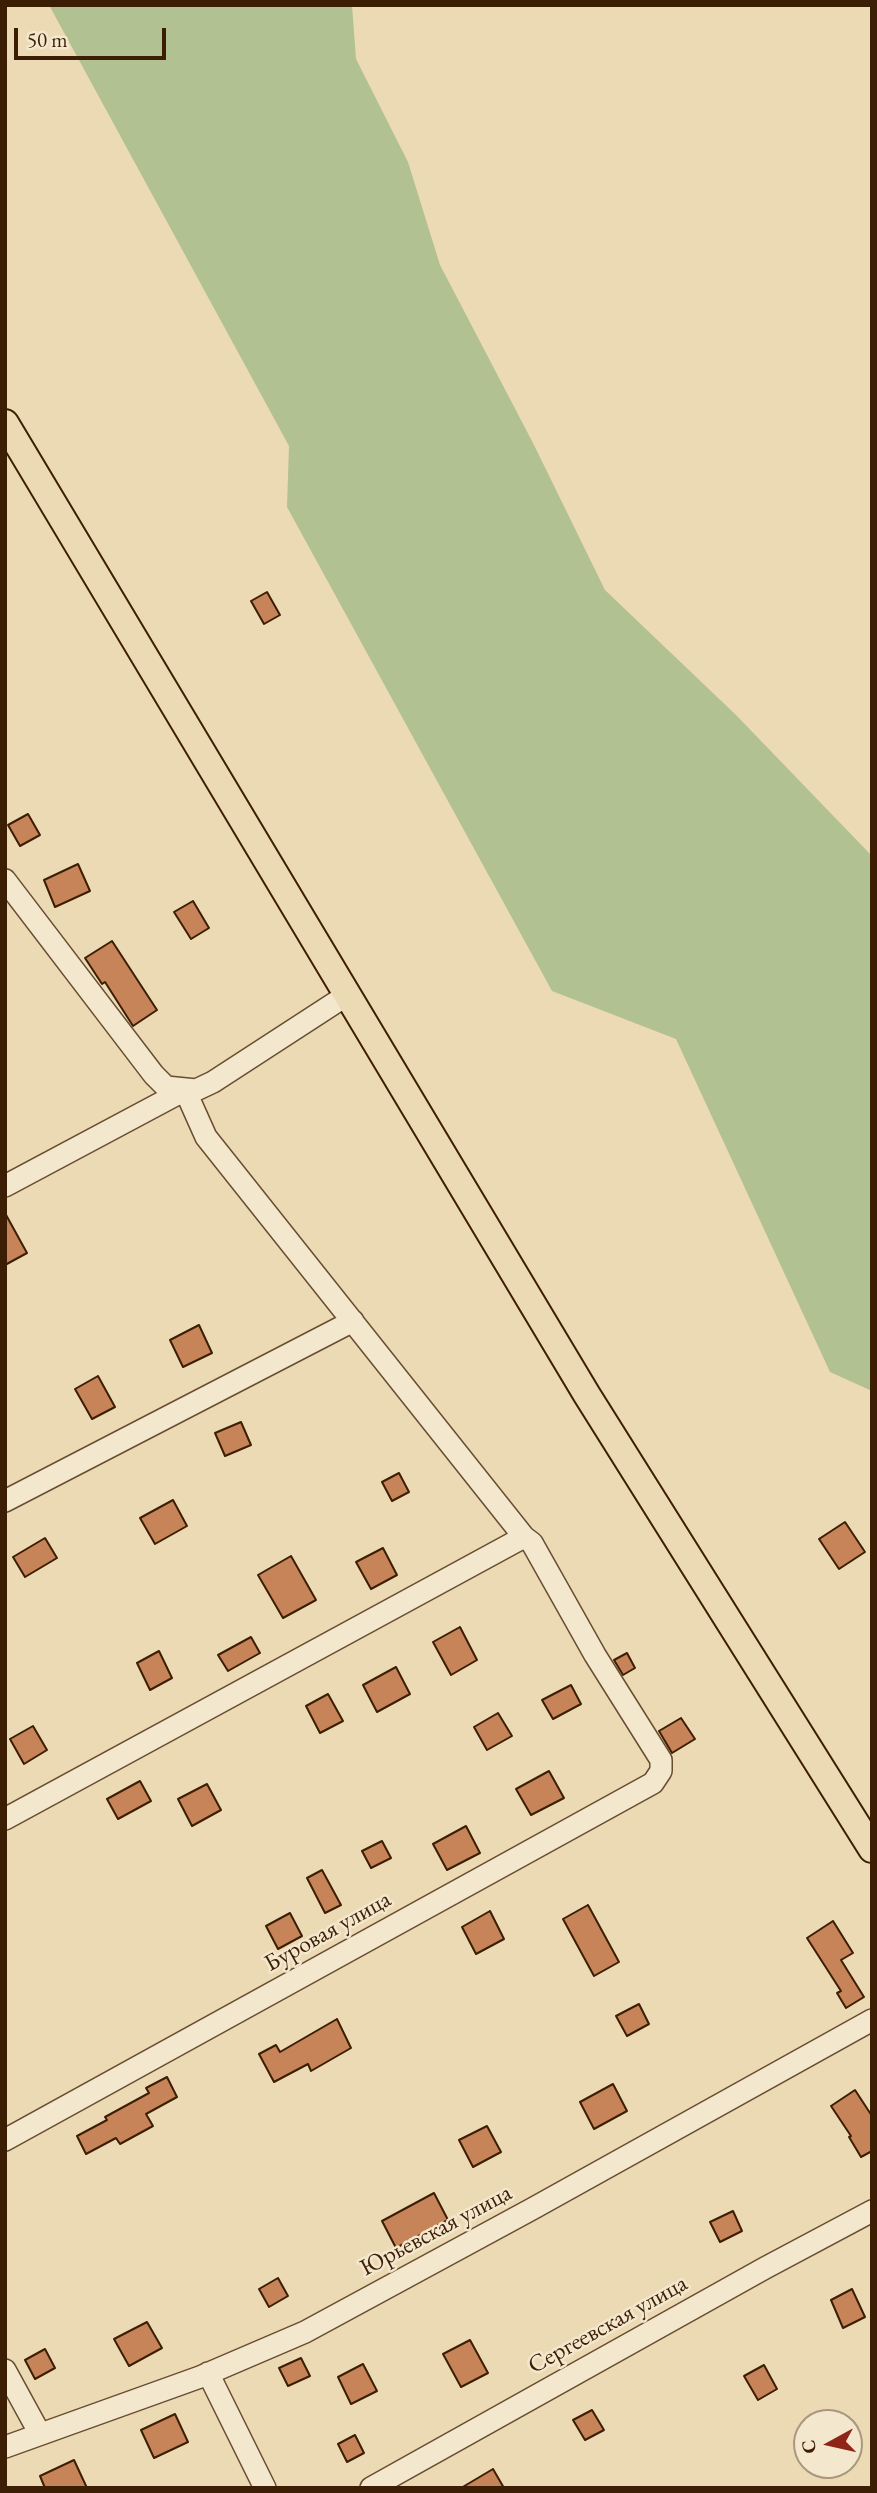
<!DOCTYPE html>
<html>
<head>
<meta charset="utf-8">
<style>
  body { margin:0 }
  #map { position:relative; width:877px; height:2493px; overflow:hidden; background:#ecdab4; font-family:"EB Garamond",serif }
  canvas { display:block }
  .frame { position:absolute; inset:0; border:7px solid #3c1e05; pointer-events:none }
  .north { position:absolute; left:793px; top:2409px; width:70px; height:70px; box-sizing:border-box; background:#f3e7ce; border:2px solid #aa977e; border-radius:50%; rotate:262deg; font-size:19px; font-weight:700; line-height:28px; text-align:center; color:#3c1e05 }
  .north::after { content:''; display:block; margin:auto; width:24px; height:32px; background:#8f2418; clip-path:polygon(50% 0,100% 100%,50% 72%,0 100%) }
  .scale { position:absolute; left:14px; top:28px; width:152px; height:32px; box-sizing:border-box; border:4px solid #3c1e05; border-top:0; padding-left:9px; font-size:21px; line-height:24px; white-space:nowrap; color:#3c1e05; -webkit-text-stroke:5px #f3e7ce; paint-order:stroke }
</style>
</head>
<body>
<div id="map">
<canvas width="877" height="2493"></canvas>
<div class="frame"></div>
<div class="north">С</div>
<div class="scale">50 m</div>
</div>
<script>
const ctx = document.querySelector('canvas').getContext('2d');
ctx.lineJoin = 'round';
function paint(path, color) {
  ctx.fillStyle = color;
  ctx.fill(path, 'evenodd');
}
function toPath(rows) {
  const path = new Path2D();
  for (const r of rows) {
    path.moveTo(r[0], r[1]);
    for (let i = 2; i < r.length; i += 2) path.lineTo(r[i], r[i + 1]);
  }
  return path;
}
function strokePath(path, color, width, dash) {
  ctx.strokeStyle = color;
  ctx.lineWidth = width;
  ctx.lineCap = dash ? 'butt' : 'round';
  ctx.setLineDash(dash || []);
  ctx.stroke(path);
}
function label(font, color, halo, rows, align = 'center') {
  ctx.font = font + ' "EB Garamond",serif';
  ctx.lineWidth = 5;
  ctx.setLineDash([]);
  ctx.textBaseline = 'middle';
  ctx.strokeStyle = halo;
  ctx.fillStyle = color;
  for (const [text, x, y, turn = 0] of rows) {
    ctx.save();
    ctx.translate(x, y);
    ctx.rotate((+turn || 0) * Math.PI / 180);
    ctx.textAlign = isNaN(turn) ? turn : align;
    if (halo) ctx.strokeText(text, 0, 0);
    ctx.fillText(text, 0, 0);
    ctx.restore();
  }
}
paint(toPath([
  [49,5,352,5,356,59,408,162,440,265,533,443,605,590,736,715,872,856,872,1391,830,1372,676,1039,552,991,287,507,289,446]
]), '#b2c191');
const building = toPath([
  [267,592,280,615,264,624,251,601,267,592],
  [28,814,40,835,20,846,8,825,28,814],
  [78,864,90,891,55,907,44,880,78,864],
  [193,901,209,928,191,939,174,912,193,901],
  [112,941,157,1010,133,1026,105,982,102,984,85,958,112,941],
  [5,1213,27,1253,5,1265,5,1213],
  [199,1325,212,1353,183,1367,170,1340,199,1325],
  [98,1376,115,1407,92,1419,75,1389,98,1376],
  [241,1422,251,1445,225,1456,215,1433,241,1422],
  [399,1473,409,1492,392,1501,382,1482,399,1473],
  [173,1500,187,1526,155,1544,140,1518,173,1500],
  [845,1522,865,1552,839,1569,819,1539,845,1522],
  [45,1538,57,1558,25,1577,13,1557,45,1538],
  [383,1548,397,1575,371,1589,356,1562,383,1548],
  [291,1556,316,1600,283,1618,258,1575,291,1556],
  [460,1627,477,1660,451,1675,433,1642,460,1627],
  [251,1637,260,1653,228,1671,218,1655,251,1637],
  [159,1651,172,1678,150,1690,137,1663,159,1651],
  [627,1653,635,1668,623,1675,614,1660,627,1653],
  [396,1667,410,1694,377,1712,363,1685,396,1667],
  [571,1685,581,1704,553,1719,542,1700,571,1685],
  [328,1694,343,1721,320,1733,306,1706,328,1694],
  [498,1713,512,1736,487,1750,474,1727,498,1713],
  [681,1718,695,1739,672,1753,659,1731,681,1718],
  [33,1726,47,1750,24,1764,10,1739,33,1726],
  [549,1771,564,1798,531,1815,516,1789,549,1771],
  [140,1781,151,1801,118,1819,107,1799,140,1781],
  [207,1784,221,1810,192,1826,178,1799,207,1784],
  [466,1826,480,1853,447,1870,433,1844,466,1826],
  [382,1841,391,1858,371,1868,362,1851,382,1841],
  [322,1870,341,1905,325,1913,307,1878,322,1870],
  [588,1905,619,1962,594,1976,563,1919,588,1905],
  [490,1911,504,1939,476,1954,462,1927,490,1911],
  [290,1913,302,1936,278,1949,266,1926,290,1913],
  [833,1921,853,1953,841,1960,864,1997,846,2008,837,1993,841,1991,807,1938,833,1921],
  [639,2004,649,2024,627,2036,616,2016,639,2004],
  [337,2019,351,2048,311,2071,308,2064,274,2082,259,2054,276,2045,280,2052,337,2019],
  [167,2077,177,2097,146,2114,153,2126,120,2144,116,2138,86,2154,77,2136,107,2120,105,2117,149,2093,146,2088,167,2077],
  [613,2084,627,2111,594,2129,580,2102,613,2084],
  [855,2090,872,2116,872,2151,861,2157,849,2137,851,2136,831,2106,855,2090],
  [487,2126,501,2152,473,2167,459,2140,487,2126],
  [434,2193,448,2220,396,2248,382,2221,434,2193],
  [733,2211,742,2231,720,2242,710,2222,733,2211],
  [278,2278,288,2296,269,2307,259,2289,278,2278],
  [852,2289,865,2317,843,2328,831,2300,852,2289],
  [147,2322,162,2348,129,2366,114,2339,147,2322],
  [470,2340,488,2373,461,2387,443,2354,470,2340],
  [45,2349,55,2368,35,2379,25,2360,45,2349],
  [301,2358,310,2376,288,2386,279,2368,301,2358],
  [363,2364,377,2391,351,2404,338,2377,363,2364],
  [764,2365,777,2389,758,2400,744,2376,764,2365],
  [592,2410,604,2430,585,2440,573,2420,592,2410],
  [175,2414,188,2442,154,2458,141,2430,175,2414],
  [355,2435,364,2453,347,2462,338,2444,355,2435],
  [74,2460,87,2488,45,2488,40,2476,74,2460],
  [493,2469,504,2488,461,2488,493,2469]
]);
paint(building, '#c68458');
strokePath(building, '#3c1e05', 2);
const minor = toPath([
  [5,880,154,1075,166,1087,196,1090,213,1082,347,995],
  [5,1186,185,1090,206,1137,524,1537,532,1543,595,1655,661,1760,661,1771,653,1783,5,2140],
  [5,1501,353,1321],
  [5,1819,524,1537],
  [5,2370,40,2434],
  [208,2373,265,2488],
  [5,2447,200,2377,305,2332,532,2209,872,2020],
  [371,2488,765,2268,872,2211]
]);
const major = toPath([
  [5,423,587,1395,872,1849]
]);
strokePath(minor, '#684d31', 24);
strokePath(major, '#3c1e05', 30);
strokePath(minor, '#f3e7ce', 21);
strokePath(major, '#ecdab4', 26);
label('24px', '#3c1e05', '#f3e7ce', [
  ["Буровая улица",328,1932,-29],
  ["Юрьевская улица",436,2231,-28],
  ["Сергеевская улица",608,2325,-29]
]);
</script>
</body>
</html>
